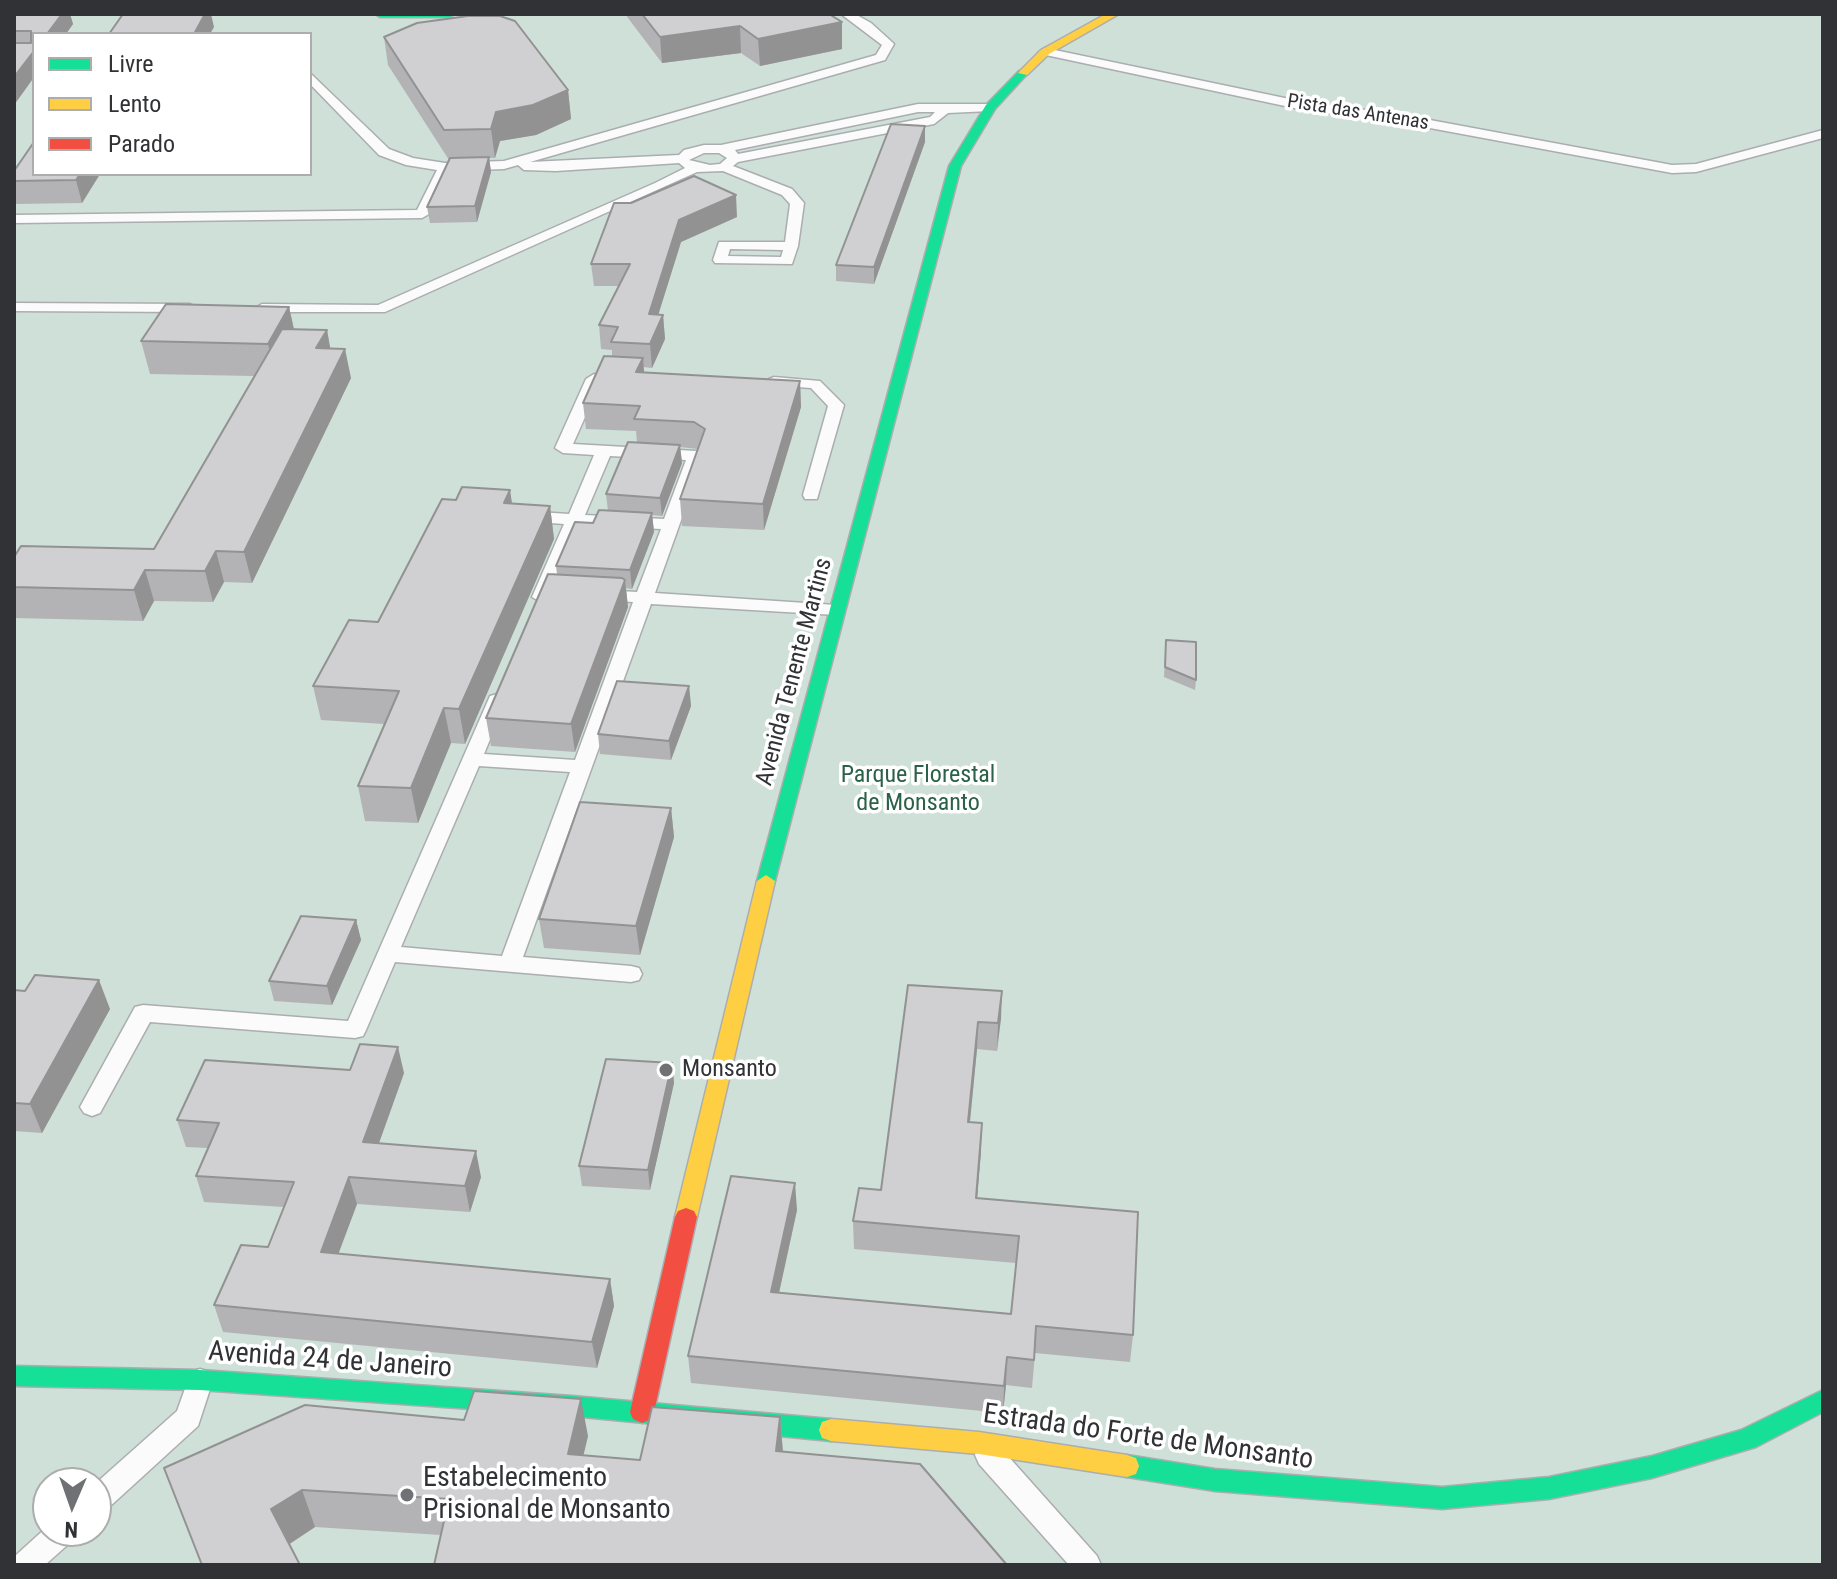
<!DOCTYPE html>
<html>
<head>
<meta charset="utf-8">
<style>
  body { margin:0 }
  #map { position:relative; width:1837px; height:1579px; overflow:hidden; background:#e5e7ea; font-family:"Roboto Condensed",sans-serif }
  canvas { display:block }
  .frame { position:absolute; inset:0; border:16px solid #313235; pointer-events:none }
  .legend { position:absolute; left:32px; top:32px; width:280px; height:144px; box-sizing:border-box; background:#fff; border:2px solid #adadae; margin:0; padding:10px 14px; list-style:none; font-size:24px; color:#313235 }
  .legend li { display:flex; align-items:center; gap:16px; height:40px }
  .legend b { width:40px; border:2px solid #adadae }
  .north { position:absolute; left:32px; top:1467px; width:80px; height:80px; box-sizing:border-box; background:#fff; border:2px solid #adadae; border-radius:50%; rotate:182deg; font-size:22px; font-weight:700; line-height:32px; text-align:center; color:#313235 }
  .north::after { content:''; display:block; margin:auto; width:28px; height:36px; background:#707174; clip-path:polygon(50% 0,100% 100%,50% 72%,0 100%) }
</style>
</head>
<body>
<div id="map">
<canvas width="1837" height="1579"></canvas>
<div class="frame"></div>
<ul class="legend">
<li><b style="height:10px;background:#16e098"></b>Livre</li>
<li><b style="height:10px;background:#ffcf43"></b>Lento</li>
<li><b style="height:10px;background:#f24e42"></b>Parado</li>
</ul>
<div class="north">N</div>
</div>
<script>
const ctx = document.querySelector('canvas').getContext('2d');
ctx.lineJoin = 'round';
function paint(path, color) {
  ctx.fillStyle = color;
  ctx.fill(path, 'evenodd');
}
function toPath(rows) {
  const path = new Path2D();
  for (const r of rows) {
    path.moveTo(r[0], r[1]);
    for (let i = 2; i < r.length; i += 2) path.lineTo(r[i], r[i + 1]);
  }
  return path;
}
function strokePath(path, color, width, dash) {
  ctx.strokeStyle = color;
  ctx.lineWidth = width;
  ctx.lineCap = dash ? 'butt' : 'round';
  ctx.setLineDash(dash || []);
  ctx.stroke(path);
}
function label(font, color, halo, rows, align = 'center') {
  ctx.font = font + ' "Roboto Condensed",sans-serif';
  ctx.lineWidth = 7;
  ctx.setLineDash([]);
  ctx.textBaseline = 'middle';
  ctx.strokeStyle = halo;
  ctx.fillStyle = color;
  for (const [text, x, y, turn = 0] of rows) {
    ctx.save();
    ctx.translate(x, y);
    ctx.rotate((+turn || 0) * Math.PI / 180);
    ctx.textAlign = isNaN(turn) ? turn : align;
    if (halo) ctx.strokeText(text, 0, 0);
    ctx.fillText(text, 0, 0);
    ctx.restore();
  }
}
paint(toPath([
  [14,14,1823,14,1823,1565,14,1565],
  [34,34,310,34,310,174,34,174],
  [48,1483,96,1483,96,1531,48,1531]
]), '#cee0d7');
const lane = toPath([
  [841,14,855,14,871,23,892,42,894,44,885,60,530,162,679,155,684,150,704,145,721,145,918,104,994,104,994,110,990,111,948,113,934,124,738,162,733,166,792,189,804,203,798,246,792,264,715,263,713,260,719,242,785,242,790,204,782,195,723,171,697,172,385,312,262,312,255,308,262,304,378,305,655,183,685,168,679,163,556,171,524,170,518,165,504,169,450,171,429,214,422,218,14,223,14,215,417,210,437,170,406,165,379,155,310,84,310,73,389,149,413,158,445,163,504,161,876,55,882,45,841,14],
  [918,112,935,112,930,117,738,154,735,150,918,112],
  [704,153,719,153,727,158,720,164,710,165,689,160,704,153],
  [730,249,783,250,781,257,728,256,730,249],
  [1045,48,1299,101,1403,115,1672,165,1696,164,1823,130,1823,138,1696,172,1672,173,1403,123,1299,109,1041,54,1039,52,1045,48],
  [14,303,190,304,197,308,190,312,14,311,14,303],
  [594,374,602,379,573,444,696,451,704,456,655,593,836,605,845,610,836,615,651,604,523,957,631,966,639,968,642,974,639,980,631,982,395,962,366,1030,363,1036,355,1038,150,1022,100,1113,92,1116,84,1113,80,1107,135,1007,143,1005,348,1021,490,696,497,694,506,700,484,754,575,760,633,602,600,600,591,595,600,590,637,592,661,529,581,525,550,597,541,602,532,597,564,524,523,521,515,516,523,511,569,514,594,455,563,453,555,448,586,379,594,374],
  [610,456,686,460,664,519,585,515,610,456],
  [479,766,570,772,502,956,401,947,479,766],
  [774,377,820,381,844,405,817,499,805,499,803,495,828,406,811,388,769,385,769,379,774,377],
  [200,1369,209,1372,213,1380,198,1426,106,1510,96,1514,96,1483,177,1411,191,1372,200,1369],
  [989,1443,999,1446,1097,1556,1101,1565,1069,1565,979,1464,975,1455,979,1446,989,1443],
  [48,1526,48,1531,77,1531,73,1540,45,1565,14,1565,15,1556,48,1526]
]);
const fast = toPath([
  [375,14,455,14,450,17,380,17,375,14],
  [1019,71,1028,73,995,109,961,166,775,881,773,886,759,886,757,881,949,166,986,105,1019,71],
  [14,1366,200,1370,572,1396,831,1419,840,1422,843,1430,840,1438,831,1441,572,1416,200,1390,14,1386,14,1366],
  [1823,1390,1823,1412,1756,1447,1652,1478,1549,1499,1442,1509,1215,1491,1127,1477,1118,1474,1115,1466,1118,1458,1127,1455,1215,1469,1442,1487,1549,1477,1652,1456,1741,1430,1823,1390]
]);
const slow = toPath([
  [1106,14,1119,14,1049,54,1027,75,1018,73,1041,50,1106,14],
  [766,875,775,881,697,1217,694,1223,686,1226,678,1223,675,1217,757,881,766,875],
  [831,1419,979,1432,1127,1455,1136,1458,1139,1466,1136,1474,1127,1477,979,1454,831,1441,822,1438,819,1430,822,1422,831,1419]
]);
const jam = toPath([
  [686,1208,694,1211,697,1217,654,1412,651,1419,642,1423,633,1419,630,1412,675,1217,678,1211,686,1208]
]);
strokePath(lane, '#abadb0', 3);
strokePath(fast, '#abadb0', 3);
strokePath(slow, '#abadb0', 3);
strokePath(jam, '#abadb0', 3);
paint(lane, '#fbfbfc');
paint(fast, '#16e098');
paint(slow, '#ffcf43');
paint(jam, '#f24e42');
paint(toPath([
  [14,14,70,14,73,24,14,105],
  [625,14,829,14,842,22,842,49,760,66,741,53,662,63],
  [384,37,568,90,571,119,536,135,500,141,495,158,489,158,491,172,477,222,430,223,427,207,449,160,388,65],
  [925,142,874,284,836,281,836,265],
  [14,171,34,174,100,174,82,203,14,204],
  [737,217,681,242,658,315,663,315,665,339,652,368,643,367,644,373,800,381,801,407,764,530,682,526,680,499,698,449,680,447,682,463,662,516,652,515,654,532,632,589,626,588,628,607,575,752,491,746,486,718,557,574,556,566,593,523,608,511,606,494,637,443,636,431,586,429,583,403,612,356,612,350,601,349,599,325,619,286,594,286,591,264],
  [289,307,294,329,327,330,330,349,351,378,252,583,224,582,213,602,154,601,143,621,14,618,14,557,154,549,254,376,150,374,141,341],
  [512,504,550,506,554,539,465,744,451,743,418,823,365,821,358,786,384,724,321,720,313,686,378,622],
  [1166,640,1196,680,1195,690,1164,677],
  [689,686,691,706,671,760,600,754,598,734],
  [671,808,674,837,640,955,544,948,539,919],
  [356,920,361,940,332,1005,274,1001,269,981],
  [908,985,1002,991,997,1051,977,1049,970,1122,981,1151,977,1198,1133,1335,1130,1362,1035,1353,1032,1388,1006,1385,1003,1413,691,1383,688,1356,797,1210,779,1293,1011,1314,1016,1263,854,1249,853,1221,881,1190],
  [14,990,25,991,110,1009,42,1133,14,1131],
  [672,1063,674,1083,650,1190,582,1186,579,1166],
  [404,1073,379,1143,481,1177,470,1212,357,1204,338,1254,610,1279,614,1306,597,1368,223,1332,214,1305,268,1247,284,1207,204,1202,196,1176,208,1148,186,1147,177,1120],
  [780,1417,783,1451,441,1535,315,1527,289,1544,164,1468,588,1436,583,1455,640,1460]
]), '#b3b3b5');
paint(toPath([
  [52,14,70,14,73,24,66,34,47,34],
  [205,14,211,14,214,27,210,34,194,34],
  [842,22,842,49,760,66,758,39],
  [740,26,741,53,662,63,660,37],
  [34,51,34,77,14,105,14,77],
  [568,90,571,119,536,135,500,141,495,158,491,129,496,112],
  [925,126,925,142,874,284,874,267],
  [489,157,491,172,477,222,475,206],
  [80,174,100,174,82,203,76,180],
  [736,195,737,217,681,242,651,338,649,314,679,220],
  [289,307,296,339,276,376,268,344],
  [663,315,665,339,652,368,650,344],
  [327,330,332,358,316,348],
  [345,349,351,378,252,583,244,552],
  [643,358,645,383,636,372],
  [800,381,801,407,764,530,763,504],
  [680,445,682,463,662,516,660,498],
  [510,490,515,523,504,503],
  [550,506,554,539,465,744,459,709],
  [652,513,654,532,632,589,630,570],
  [216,551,224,582,213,602,205,571],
  [145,570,154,601,143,621,134,590],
  [625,580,628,607,575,752,571,724],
  [689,686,691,706,671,760,669,741],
  [444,708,451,743,418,823,411,788],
  [671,808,674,837,640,955,636,926],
  [356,920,361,940,332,1005,327,986],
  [99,980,110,1009,42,1133,30,1104],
  [1002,991,1001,1019,997,1051,998,1023],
  [978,1022,977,1049,967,1150,968,1122],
  [398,1047,404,1073,370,1168,363,1142],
  [672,1063,674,1083,650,1190,648,1170],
  [982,1123,981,1151,975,1225,976,1198],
  [476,1151,481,1177,470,1212,465,1186],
  [349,1177,357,1204,329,1279,321,1252],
  [795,1183,797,1210,773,1320,771,1292],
  [610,1279,614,1306,597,1368,592,1342],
  [1007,1357,1006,1385,1003,1413,1004,1386],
  [581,1399,588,1436,575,1491,568,1454],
  [780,1417,783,1454,776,1451],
  [302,1490,315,1527,285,1547,271,1509]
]), '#929293');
const building = toPath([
  [14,14,62,14,47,34,34,34,34,51,14,77,14,43,31,43,31,31,14,31,14,14],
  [123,14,205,14,194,34,109,34,123,14],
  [642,14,829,14,842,22,758,39,740,26,660,37,642,14],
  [468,16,500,16,515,21,568,90,533,105,496,112,491,129,444,130,384,37,417,23,468,16],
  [891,124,925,126,874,267,836,265,891,124],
  [34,142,34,174,80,174,76,180,14,181,14,171,34,142],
  [489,157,475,206,427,207,450,158,489,157],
  [694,176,736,195,679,220,649,314,663,315,650,344,611,342,618,327,599,325,630,264,591,264,614,203,631,203,694,176],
  [166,304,289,307,268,344,141,341,166,304],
  [282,329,327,330,316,348,345,349,244,552,216,551,205,571,145,570,134,590,14,587,14,557,21,546,154,549,282,329],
  [604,356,643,358,636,372,800,381,763,504,680,499,705,429,694,422,634,419,640,406,583,403,604,356],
  [628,442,680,445,660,498,606,494,628,442],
  [462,487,510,490,504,503,550,506,459,709,444,708,411,788,358,786,399,691,313,686,349,620,378,622,442,499,456,500,462,487],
  [599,510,652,513,630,570,556,566,575,522,593,523,599,510],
  [548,574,622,578,625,580,571,724,486,718,548,574],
  [1166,640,1196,642,1196,680,1165,667,1166,640],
  [617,681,689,686,669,741,598,734,617,681],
  [580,802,671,808,636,926,539,919,580,802],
  [301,916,356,920,327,986,269,981,301,916],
  [35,975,99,980,30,1104,14,1103,14,990,25,991,35,975],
  [908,985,1002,991,998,1023,978,1022,968,1122,982,1123,976,1198,1138,1212,1133,1335,1036,1326,1034,1360,1007,1357,1004,1386,688,1356,731,1176,795,1183,771,1292,1011,1314,1019,1236,853,1221,859,1188,881,1190,908,985],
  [360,1044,398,1047,363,1142,476,1151,465,1186,349,1177,321,1252,610,1279,592,1342,214,1305,241,1245,268,1247,294,1182,196,1176,219,1123,177,1120,205,1060,350,1070,360,1044],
  [606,1059,672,1063,648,1170,579,1166,606,1059],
  [474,1391,581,1399,568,1454,640,1460,652,1407,780,1417,776,1451,920,1464,1007,1565,434,1565,449,1499,302,1490,271,1509,300,1565,202,1565,164,1468,305,1405,464,1420,474,1391]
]);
paint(building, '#d0d0d2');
strokePath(building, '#929293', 2);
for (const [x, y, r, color] of [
  [666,1070,8,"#707174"],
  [407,1495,8,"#707174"]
]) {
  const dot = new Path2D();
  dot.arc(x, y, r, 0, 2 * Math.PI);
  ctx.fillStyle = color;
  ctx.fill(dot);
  strokePath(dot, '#fff', 3);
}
label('20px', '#313235', '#fff', [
  ["Pista das Antenas",1358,113,9]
]);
label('24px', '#313235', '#fff', [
  ["Avenida Tenente Martins",795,672,-75]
]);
label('24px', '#2b6147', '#fff', [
  ["Parque Florestal",918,776],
  ["de Monsanto",918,804]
]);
label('24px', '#313235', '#fff', [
  ["Monsanto",682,1070]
], 'left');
label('28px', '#313235', '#fff', [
  ["Avenida 24 de Janeiro",330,1361,4],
  ["Estrada do Forte de Monsanto",1148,1438,8]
]);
label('28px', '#313235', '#fff', [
  ["Estabelecimento",423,1479],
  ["Prisional de Monsanto",423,1511]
], 'left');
</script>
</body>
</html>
